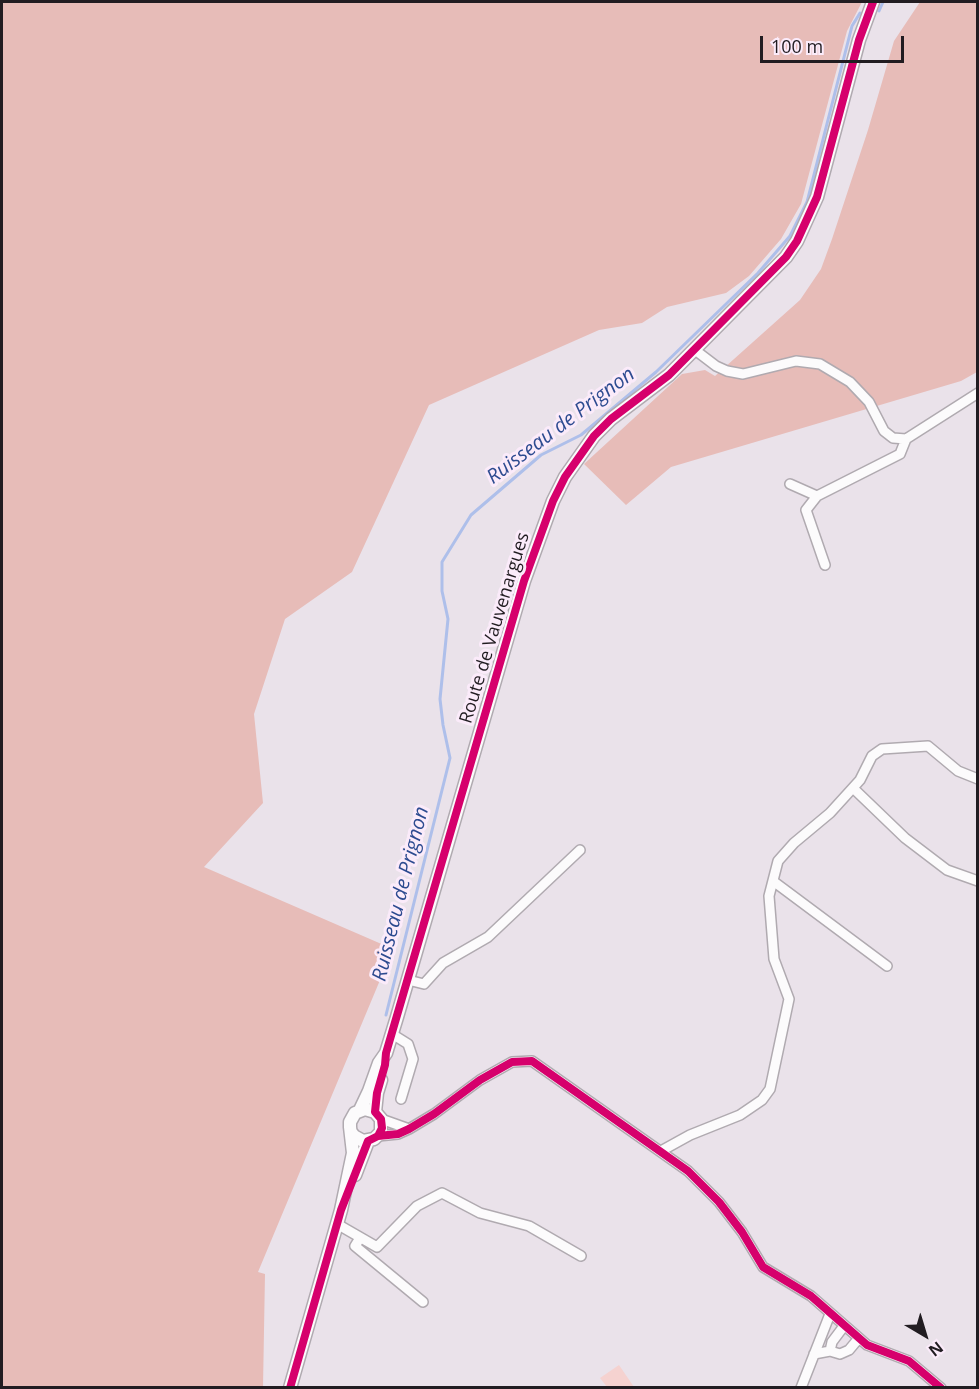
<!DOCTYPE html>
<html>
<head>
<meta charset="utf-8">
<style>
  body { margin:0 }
  #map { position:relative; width:979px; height:1389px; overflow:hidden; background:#eae2ea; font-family:"Open Sans",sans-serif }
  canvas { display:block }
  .frame { position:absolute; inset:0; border:3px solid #211c21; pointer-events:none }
  .north { position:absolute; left:895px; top:1305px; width:60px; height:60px; -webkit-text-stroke:4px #fbebfa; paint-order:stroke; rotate:142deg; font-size:16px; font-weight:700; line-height:24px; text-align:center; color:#211c21 }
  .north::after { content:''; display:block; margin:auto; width:21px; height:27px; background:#211c21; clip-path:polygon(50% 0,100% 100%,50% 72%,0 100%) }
  .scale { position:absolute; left:760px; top:36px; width:144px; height:27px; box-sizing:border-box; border:3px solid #211c21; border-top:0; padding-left:8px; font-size:18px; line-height:21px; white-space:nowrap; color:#211c21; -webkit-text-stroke:4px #fbebfa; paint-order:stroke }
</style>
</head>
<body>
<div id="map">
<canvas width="979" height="1389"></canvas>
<div class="frame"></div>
<div class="north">N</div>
<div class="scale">100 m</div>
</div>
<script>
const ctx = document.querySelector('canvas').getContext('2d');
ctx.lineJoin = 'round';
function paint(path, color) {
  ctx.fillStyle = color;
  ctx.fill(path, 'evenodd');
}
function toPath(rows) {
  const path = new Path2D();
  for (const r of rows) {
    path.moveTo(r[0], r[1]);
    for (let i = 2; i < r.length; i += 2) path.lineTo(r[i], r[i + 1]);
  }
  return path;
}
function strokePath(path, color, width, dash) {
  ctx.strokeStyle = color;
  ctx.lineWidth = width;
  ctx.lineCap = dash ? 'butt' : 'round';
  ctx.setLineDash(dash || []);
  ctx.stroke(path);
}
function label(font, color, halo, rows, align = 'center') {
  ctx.font = font + ' "Open Sans",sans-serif';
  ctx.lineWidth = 6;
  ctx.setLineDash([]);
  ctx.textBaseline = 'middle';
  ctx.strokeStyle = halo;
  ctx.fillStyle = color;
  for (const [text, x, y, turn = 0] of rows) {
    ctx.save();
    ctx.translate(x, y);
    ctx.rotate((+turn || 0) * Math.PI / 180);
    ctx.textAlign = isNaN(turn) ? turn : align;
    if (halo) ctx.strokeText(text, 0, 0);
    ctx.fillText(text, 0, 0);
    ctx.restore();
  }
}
paint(toPath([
  [619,1365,634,1387,607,1387,600,1378]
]), '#f5d2d0');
paint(toPath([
  [2,2,862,2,847,31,801,204,781,239,749,276,726,293,667,307,642,323,599,330,429,405,352,572,285,619,254,714,263,803,204,867,393,949,258,1272,265,1274,263,1387,2,1387],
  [920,2,977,2,977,372,961,381,671,467,626,505,584,464,682,374,705,370,715,376,800,300,821,269,832,239,868,130,894,41]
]), '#e7bcb8');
strokePath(toPath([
  [879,11,883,2],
  [386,1015,450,758,443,725,440,699,448,619,442,591,442,562,471,515,541,455,581,435,656,372,758,273,790,236,807,202,852,26,860,13]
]), '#aebfea', 3);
const street = toPath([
  [695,350,716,366,727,371,743,374,796,361,820,364,850,382,869,402,884,431,893,438,906,439,978,393],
  [790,484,817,496,900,454,906,439],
  [817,496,806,510,825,565],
  [853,788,905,838,947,870,978,881],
  [773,881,887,966],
  [408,980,424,984,443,963,488,937,580,850],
  [392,1034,408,1044,413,1059,401,1099],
  [381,1119,409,1129],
  [378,1136,398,1134,409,1129,434,1114,480,1080,512,1062,532,1061,688,1171,719,1202,742,1232,763,1267,811,1296,867,1345,909,1361,941,1388],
  [661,1151,690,1135,740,1115,762,1100,770,1089,789,999,774,959,769,896,778,861,794,843,830,813,860,780,872,756,882,749,928,746,958,771,978,779],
  [337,1224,377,1247,417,1206,442,1193,480,1213,529,1226,581,1256],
  [360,1238,355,1246,423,1302],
  [830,1351,832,1342,844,1326],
  [814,1354,830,1351,840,1354,849,1350,859,1338],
  [801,1388,830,1314]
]);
const secondary = toPath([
  [360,1110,369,1091,379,1063,386,1053,397,1017,524,581,553,501,565,477,594,436,611,419,669,375,786,257,797,241,817,197,859,40,873,2],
  [375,1112,377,1093,381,1080],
  [355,1175,368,1141],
  [290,1388,341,1210,353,1153,350,1127,350,1122,355,1113,365,1109,375,1112,381,1119,381,1132,374,1139,363,1141,354,1136,351,1132]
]);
strokePath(street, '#b0aab0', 12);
strokePath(secondary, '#b0aab0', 15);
strokePath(street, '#fcfbfc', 9);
strokePath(secondary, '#fcfbfc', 12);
strokePath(toPath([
  [378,1136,398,1134,409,1129,434,1114,480,1080,512,1062,532,1061,688,1171,719,1202,742,1232,763,1267,811,1296,867,1345,909,1361,941,1388],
  [290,1388,341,1210,368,1141,378,1136,382,1128,381,1119,375,1112,377,1093,385,1065,386,1053,524,581,553,501,565,477,594,436,611,419,669,375,786,257,797,241,817,197,859,40,873,2]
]), '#d6006c', 8);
label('18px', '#211c21', '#fbebfa', [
  ["Route de Vauvenargues",495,628,-73]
]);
label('italic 20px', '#2d4b90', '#fbebfa', [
  ["Ruisseau de Prignon",561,426,-37],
  ["Ruisseau de Prignon",401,894,-76]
]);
</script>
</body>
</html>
